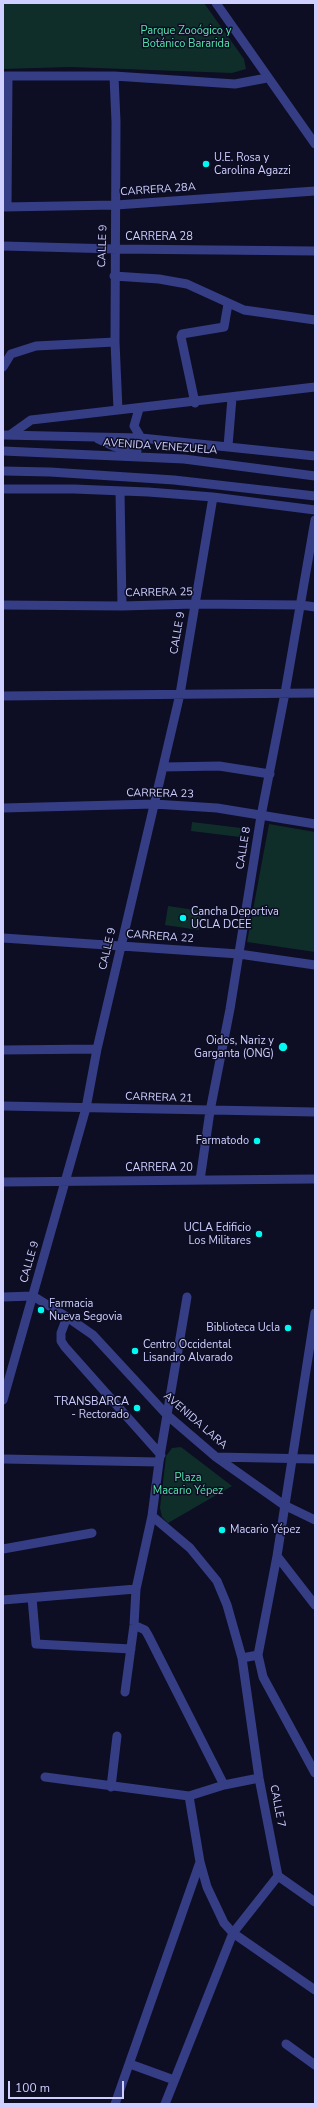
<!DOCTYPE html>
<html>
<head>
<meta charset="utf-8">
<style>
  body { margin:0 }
  #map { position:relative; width:318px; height:2107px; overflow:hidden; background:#0d0d24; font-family:"Nunito Sans",sans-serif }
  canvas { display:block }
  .frame { position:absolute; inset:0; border:4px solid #cfd0ff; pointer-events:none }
  .scale { position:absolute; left:8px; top:2081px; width:116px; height:18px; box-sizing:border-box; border:2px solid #cfd0ff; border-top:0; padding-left:5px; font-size:12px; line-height:14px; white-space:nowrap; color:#cfd0ff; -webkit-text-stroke:3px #0d0d24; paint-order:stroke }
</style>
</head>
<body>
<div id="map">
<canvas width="318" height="2107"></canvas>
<div class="frame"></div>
<div class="scale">100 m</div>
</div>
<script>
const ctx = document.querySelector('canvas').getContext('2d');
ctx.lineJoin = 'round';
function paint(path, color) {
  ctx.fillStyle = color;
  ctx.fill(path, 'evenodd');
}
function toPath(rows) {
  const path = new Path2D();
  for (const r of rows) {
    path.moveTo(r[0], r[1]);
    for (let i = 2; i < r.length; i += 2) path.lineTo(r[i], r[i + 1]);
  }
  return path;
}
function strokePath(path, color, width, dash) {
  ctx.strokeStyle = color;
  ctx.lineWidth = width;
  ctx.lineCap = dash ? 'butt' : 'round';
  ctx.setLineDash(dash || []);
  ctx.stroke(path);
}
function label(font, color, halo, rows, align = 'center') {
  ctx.font = font + ' "Nunito Sans",sans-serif';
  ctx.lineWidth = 3;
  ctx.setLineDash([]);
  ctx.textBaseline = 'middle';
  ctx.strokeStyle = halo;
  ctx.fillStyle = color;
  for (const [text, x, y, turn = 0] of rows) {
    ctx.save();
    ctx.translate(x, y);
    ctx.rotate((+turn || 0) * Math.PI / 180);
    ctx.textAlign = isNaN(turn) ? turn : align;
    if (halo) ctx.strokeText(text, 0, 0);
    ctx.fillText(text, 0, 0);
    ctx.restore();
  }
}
paint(toPath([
  [3,3,204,3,244,59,246,69,232,73,70,67,3,69],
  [192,822,241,828,240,837,191,831],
  [269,824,315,832,315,952,247,942],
  [168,906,202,911,199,930,165,925],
  [181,1447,232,1486,168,1523,162,1517,160,1508,166,1456,172,1448]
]), '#0f2e29');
strokePath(toPath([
  [216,3,315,144],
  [3,76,114,76,235,84,267,78],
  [114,76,116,122,115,342,118,410,315,387],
  [3,207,116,205,315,191],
  [7,207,8,76],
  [3,246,116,249,315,251],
  [114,276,159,279,187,284,244,310,315,320],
  [3,367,11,354,36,346,115,342],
  [195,403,181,337,182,334,224,327,228,304],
  [139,409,134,426,141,438],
  [3,435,141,438,315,456],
  [10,435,31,420,118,410],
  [98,439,113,446,137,451],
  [228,446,232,398],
  [3,451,184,459,315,476],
  [3,471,50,472,174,480,315,496],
  [3,489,74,489,148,492,213,497,315,510],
  [120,491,122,606],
  [3,605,122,606,195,604,301,605,315,607],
  [3,696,315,693],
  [163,767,219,766,270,774],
  [3,808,154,804,217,808,315,824],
  [3,938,239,954,315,965],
  [3,1050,97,1049],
  [3,1106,315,1112],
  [200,1180,210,1111,230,1009,261,816,285,693,315,520],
  [3,1182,315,1179],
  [33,1296,67,1317,93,1335,167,1415,216,1457,284,1505,315,1520],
  [3,1297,33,1296],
  [315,1313,277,1556,315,1605],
  [67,1317,61,1333,61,1341,65,1347,161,1455],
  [3,1400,86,1108,97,1049,180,694,213,497],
  [216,1457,315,1459],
  [3,1459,159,1462],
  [152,1516,190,1548,217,1581,227,1605,242,1658,259,1778,278,1876,233,1933,165,2104],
  [3,1549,92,1533],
  [32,1598,36,1644,131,1649],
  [3,1600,136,1589],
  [134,1625,145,1630,148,1635,224,1785],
  [258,1655,277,1556],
  [242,1658,258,1655,263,1677,315,1773],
  [125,1692,134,1625,136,1589,152,1516,159,1462,187,1297],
  [45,1777,189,1796,224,1785,259,1778],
  [111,1787,117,1736],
  [189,1796,200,1862,207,1887,224,1923,233,1933,315,1990],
  [278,1876,315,1902],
  [286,2044,315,2065],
  [130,2064,174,2080],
  [115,2104,200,1862]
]), '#353d85', 9);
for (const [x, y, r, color] of [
  [206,164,4,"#00faf1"],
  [183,918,4,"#00faf1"],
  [283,1047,5,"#00faf1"],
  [257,1141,4,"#00faf1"],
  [259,1234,4,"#00faf1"],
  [41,1310,4,"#00faf1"],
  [288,1328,4,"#00faf1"],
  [135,1351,4,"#00faf1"],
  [137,1408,4,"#00faf1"],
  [222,1530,4,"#00faf1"]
]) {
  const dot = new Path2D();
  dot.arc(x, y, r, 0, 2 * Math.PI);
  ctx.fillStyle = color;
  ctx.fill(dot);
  strokePath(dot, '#0d0d24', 1.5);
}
label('11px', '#54e6ae', '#0d0d24', [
  ["Parque Zooógico y",186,31],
  ["Botánico Bararida",186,44],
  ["Plaza",188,1478],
  ["Macario Yépez",188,1491]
]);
label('11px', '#cfd0ff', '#0d0d24', [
  ["U.E. Rosa y",214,158],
  ["Carolina Agazzi",214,171],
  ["Cancha Deportiva",191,912],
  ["UCLA DCEE",191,925],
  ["Oidos, Nariz y",274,1041,"right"],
  ["Garganta (ONG)",274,1054,"right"],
  ["Farmatodo",249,1141,"right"],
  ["UCLA Edificio",251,1228,"right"],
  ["Los Militares",251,1241,"right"],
  ["Farmacia",49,1304],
  ["Nueva Segovia",49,1317],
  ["Biblioteca Ucla",280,1328,"right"],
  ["Centro Occidental",143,1345],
  ["Lisandro Alvarado",143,1358],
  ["TRANSBARCA",129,1402,"right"],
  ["- Rectorado",129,1415,"right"],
  ["Macario Yépez",230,1530]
], 'left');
label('11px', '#cfd0ff', '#0d0d24', [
  ["CARRERA 28A",158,190,-4],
  ["CARRERA 28",159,237],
  ["CALLE 9",103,246,-88],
  ["AVENIDA VENEZUELA",160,447,4],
  ["CARRERA 25",159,593,-1],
  ["CALLE 9",178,633,-80],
  ["CARRERA 23",160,794,1],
  ["CALLE 8",244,848,-81],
  ["CARRERA 22",160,937,4],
  ["CALLE 9",108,949,-77],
  ["CARRERA 21",159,1098,2],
  ["CARRERA 20",159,1168],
  ["CALLE 9",30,1262,-74],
  ["AVENIDA LARA",195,1421,41],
  ["CALLE 7",277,1806,79]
]);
</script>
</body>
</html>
